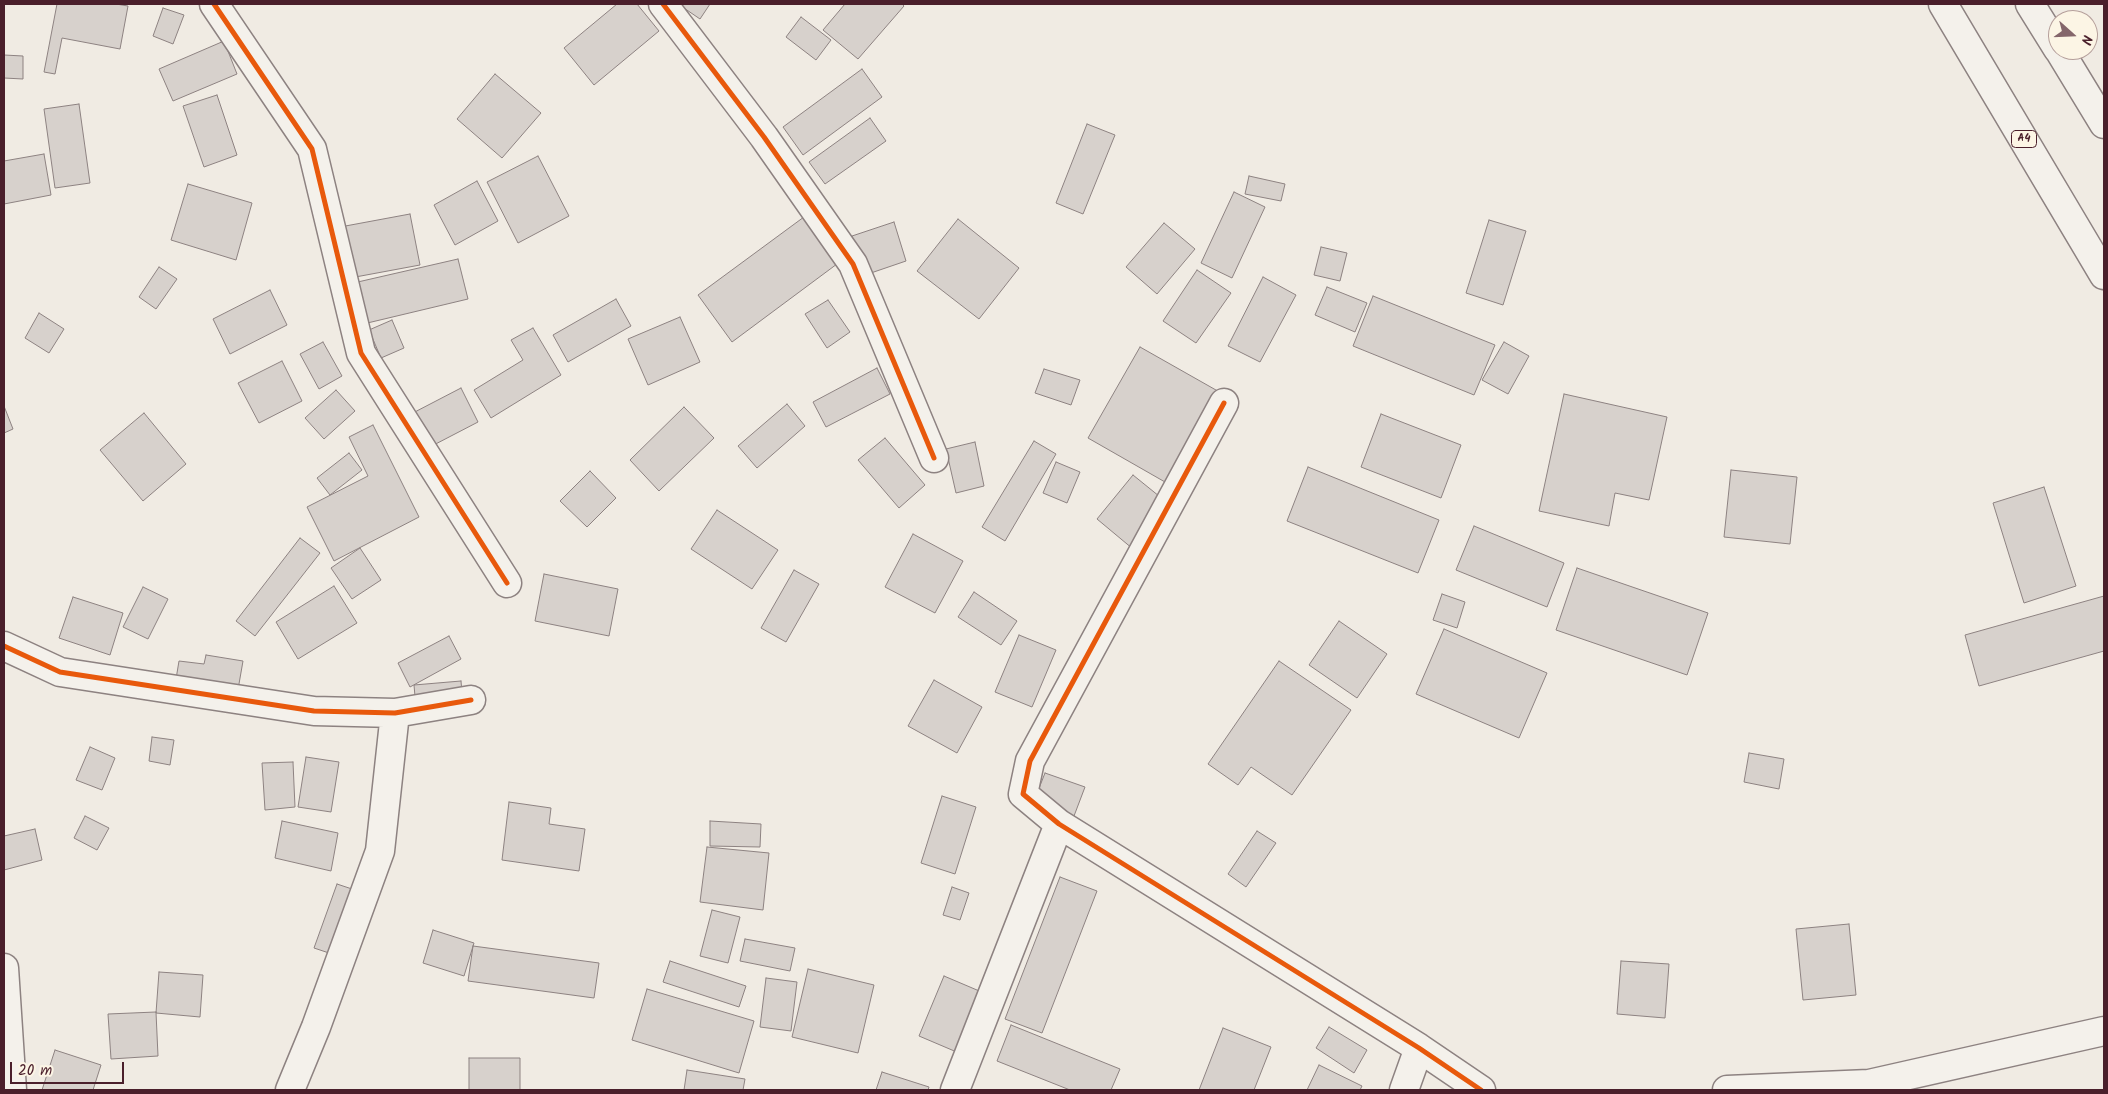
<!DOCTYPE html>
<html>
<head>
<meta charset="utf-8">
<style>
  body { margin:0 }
  #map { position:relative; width:2108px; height:1094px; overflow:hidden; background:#f0ebe3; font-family:Kalam,sans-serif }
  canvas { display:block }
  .frame { position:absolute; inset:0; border:5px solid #4a1f2b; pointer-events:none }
  .north { position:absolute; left:2048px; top:10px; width:50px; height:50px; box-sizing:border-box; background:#fcf5e5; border:1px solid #b59f9b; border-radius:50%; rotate:110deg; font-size:14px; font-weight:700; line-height:20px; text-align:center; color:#4a1f2b }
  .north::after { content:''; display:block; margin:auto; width:18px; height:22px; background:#84666b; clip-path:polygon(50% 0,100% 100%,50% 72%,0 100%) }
  .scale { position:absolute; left:10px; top:1062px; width:114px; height:22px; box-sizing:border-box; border:2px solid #4a1f2b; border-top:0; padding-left:6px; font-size:15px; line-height:18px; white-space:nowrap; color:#4a1f2b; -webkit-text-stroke:4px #fcf5e5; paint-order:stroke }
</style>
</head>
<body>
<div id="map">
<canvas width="2108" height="1094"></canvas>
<div class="frame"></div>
<div class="north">N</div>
<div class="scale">20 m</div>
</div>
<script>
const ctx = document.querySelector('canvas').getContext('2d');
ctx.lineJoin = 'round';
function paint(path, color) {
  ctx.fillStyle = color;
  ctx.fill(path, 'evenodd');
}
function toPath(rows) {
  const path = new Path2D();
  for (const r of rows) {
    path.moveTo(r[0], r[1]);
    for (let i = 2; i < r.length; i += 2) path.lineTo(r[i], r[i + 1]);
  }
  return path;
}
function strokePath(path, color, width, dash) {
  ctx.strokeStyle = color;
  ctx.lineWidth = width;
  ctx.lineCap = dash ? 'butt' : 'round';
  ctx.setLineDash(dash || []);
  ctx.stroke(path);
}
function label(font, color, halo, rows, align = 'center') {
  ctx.font = font + ' Kalam,sans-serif';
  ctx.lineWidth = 5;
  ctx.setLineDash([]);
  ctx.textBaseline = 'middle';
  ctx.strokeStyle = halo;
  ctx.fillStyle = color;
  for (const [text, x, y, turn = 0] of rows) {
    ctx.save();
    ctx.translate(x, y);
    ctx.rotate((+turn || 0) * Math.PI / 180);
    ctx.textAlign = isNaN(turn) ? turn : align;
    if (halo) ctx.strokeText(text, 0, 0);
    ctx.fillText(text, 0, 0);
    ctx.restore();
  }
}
const building = toPath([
  [57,4,116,4,128,6,120,49,62,38,55,74,44,72,57,4],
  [617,4,637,4,659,31,594,85,564,48,617,4],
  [678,4,710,4,700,19,678,4],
  [845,4,902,4,904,6,858,59,823,30,845,4],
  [163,8,184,15,173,44,153,36,163,8],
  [801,17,831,40,816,60,786,37,801,17],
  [224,41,237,74,173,101,159,69,224,41],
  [4,55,23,56,23,79,4,78,4,55],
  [862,69,882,97,803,155,783,127,862,69],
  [495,74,541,113,502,158,457,119,495,74],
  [217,95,237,155,204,167,183,106,217,95],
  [79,104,90,183,55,188,44,109,79,104],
  [870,118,886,141,825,184,809,162,870,118],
  [1087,124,1115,135,1083,214,1056,203,1087,124],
  [44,154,51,195,4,204,4,161,44,154],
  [538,156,569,216,518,243,487,182,538,156],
  [1249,176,1285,184,1281,201,1245,194,1249,176],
  [477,181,498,221,455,245,434,205,477,181],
  [188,184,252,203,236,260,171,240,188,184],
  [1234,192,1265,207,1232,278,1201,263,1234,192],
  [410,214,420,265,350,278,340,227,410,214],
  [808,214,841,261,732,342,698,295,808,214],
  [958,219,1019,268,979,319,917,271,958,219],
  [1489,220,1526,231,1503,305,1466,293,1489,220],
  [894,222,906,261,865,275,852,236,894,222],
  [1164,223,1195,249,1157,294,1126,267,1164,223],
  [1321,247,1347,253,1340,281,1314,275,1321,247],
  [458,259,468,299,359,325,349,284,458,259],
  [159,267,177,279,156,309,139,297,159,267],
  [1197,270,1231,293,1196,343,1163,321,1197,270],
  [1263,277,1296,295,1260,362,1228,346,1263,277],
  [1327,287,1367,303,1355,332,1315,315,1327,287],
  [270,290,287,325,230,354,213,319,270,290],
  [1373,296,1495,345,1474,395,1353,346,1373,296],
  [616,299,631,326,568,362,553,335,616,299],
  [828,300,850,332,827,348,805,314,828,300],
  [39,313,64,329,49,353,25,338,39,313],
  [680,317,700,362,648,385,628,339,680,317],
  [392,320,404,348,381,358,369,330,392,320],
  [533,328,561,375,491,418,474,390,523,360,511,340,533,328],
  [323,342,342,376,319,389,300,354,323,342],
  [1504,342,1529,356,1508,394,1482,380,1504,342],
  [1140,347,1223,394,1172,486,1088,438,1140,347],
  [282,361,302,401,259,423,238,383,282,361],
  [877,368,890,394,826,427,813,402,877,368],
  [1044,369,1080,380,1071,405,1035,393,1044,369],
  [461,388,478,422,426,449,409,415,461,388],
  [336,390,355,411,324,439,305,418,336,390],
  [1564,394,1667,417,1649,500,1615,493,1609,526,1539,511,1564,394],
  [787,404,805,426,757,468,738,446,787,404],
  [4,406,13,429,4,433,4,406],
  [684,407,714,438,659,491,630,460,684,407],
  [144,413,186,464,143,501,100,450,144,413],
  [1381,414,1461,445,1441,498,1361,467,1381,414],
  [373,425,419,517,334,561,307,507,368,476,349,437,373,425],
  [885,438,925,485,899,508,858,460,885,438],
  [1034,441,1056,454,1005,541,982,527,1034,441],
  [975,442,984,486,956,493,946,449,975,442],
  [349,453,362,470,330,495,317,478,349,453],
  [1056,462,1080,472,1067,503,1043,493,1056,462],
  [1308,467,1439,520,1418,573,1287,521,1308,467],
  [1731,470,1797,477,1790,544,1724,537,1731,470],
  [590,471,616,498,587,527,560,501,590,471],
  [1133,475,1175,509,1139,554,1097,519,1133,475],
  [2044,487,2076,586,2024,603,1993,503,2044,487],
  [717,510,778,550,752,589,691,549,717,510],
  [1474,526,1564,563,1547,607,1456,570,1474,526],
  [913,534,963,561,935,613,885,587,913,534],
  [300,538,320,553,255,636,236,621,300,538],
  [360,548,381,580,352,599,331,568,360,548],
  [1577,568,1708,613,1687,675,1556,630,1577,568],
  [794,570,819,584,786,642,761,628,794,570],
  [544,574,618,589,609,636,535,621,544,574],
  [334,586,357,623,298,659,276,622,334,586],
  [143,587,168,599,148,639,123,627,143,587],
  [974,592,1017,621,1001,645,958,617,974,592],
  [1442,594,1465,602,1457,628,1433,620,1442,594],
  [2104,596,2104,651,1979,686,1965,635,2104,596],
  [73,597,123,613,110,655,59,638,73,597],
  [1339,621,1387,654,1357,698,1309,665,1339,621],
  [1444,629,1547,673,1519,738,1416,694,1444,629],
  [1019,635,1056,650,1032,707,995,692,1019,635],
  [449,636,461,659,410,687,398,663,449,636],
  [206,655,243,661,236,701,174,691,179,661,204,664,206,655],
  [1279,661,1351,710,1292,795,1251,767,1238,785,1208,764,1279,661],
  [934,680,982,707,957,753,908,726,934,680],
  [461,681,463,704,416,708,414,685,461,681],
  [152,737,174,740,170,765,149,761,152,737],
  [90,747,115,758,102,790,76,780,90,747],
  [1749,753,1784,759,1779,789,1744,782,1749,753],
  [306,757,339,762,331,812,298,807,306,757],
  [293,762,295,807,265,810,262,763,293,762],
  [1045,773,1085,787,1074,816,1034,801,1045,773],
  [942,796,976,807,955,874,921,863,942,796],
  [509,802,551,808,549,824,585,829,579,871,502,860,509,802],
  [85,816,109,828,97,850,74,838,85,816],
  [282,821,338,833,331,871,275,858,282,821],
  [710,821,761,824,760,847,710,846,710,821],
  [35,829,42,860,4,870,4,836,35,829],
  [1257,831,1276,843,1246,887,1228,874,1257,831],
  [707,847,769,853,763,910,700,902,707,847],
  [1060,877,1097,891,1042,1033,1005,1019,1060,877],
  [337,884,361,892,338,956,314,948,337,884],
  [952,887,969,893,960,920,943,915,952,887],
  [712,910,740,917,728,963,700,956,712,910],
  [1849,924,1856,995,1803,1000,1796,929,1849,924],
  [433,930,474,943,464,976,423,963,433,930],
  [745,939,795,948,790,971,740,961,745,939],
  [473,946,599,963,594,998,468,981,473,946],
  [670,961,746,986,739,1007,663,982,670,961],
  [1621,961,1669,964,1665,1018,1617,1014,1621,961],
  [808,969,874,985,858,1053,792,1037,808,969],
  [159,972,203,975,200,1017,156,1013,159,972],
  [944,976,984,993,959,1053,919,1036,944,976],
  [766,978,797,982,791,1031,760,1027,766,978],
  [647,989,754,1021,739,1073,632,1040,647,989],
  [156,1012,158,1056,111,1059,108,1014,156,1012],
  [1011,1025,1120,1069,1111,1090,1070,1090,997,1061,1011,1025],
  [1329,1027,1367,1050,1354,1073,1316,1048,1329,1027],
  [1223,1028,1271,1047,1254,1090,1199,1090,1223,1028],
  [55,1050,101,1065,93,1090,42,1090,55,1050],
  [469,1058,520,1058,520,1090,469,1090,469,1058],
  [1319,1065,1362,1086,1360,1090,1307,1090,1319,1065],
  [687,1070,745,1079,743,1090,684,1090,687,1070],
  [882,1072,929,1087,928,1090,876,1090,882,1072]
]);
paint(building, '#d7d1cc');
strokePath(building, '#8d8281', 1);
const minor = toPath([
  [214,4,312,149,361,353,507,583],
  [663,4,764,137,853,264,934,458],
  [1224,403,1030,761,1023,794,1059,824,1419,1048,1481,1090],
  [4,646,60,672,314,711,395,713,471,700],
  [4,968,12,1090],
  [290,1090,316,1027,380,851,395,713],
  [955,1090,1059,824],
  [1404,1090,1419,1048],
  [1727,1090,1869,1084,2104,1031]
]);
const trunk = toPath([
  [1943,4,2104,275],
  [2030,4,2058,49],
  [2059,50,2104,124]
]);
strokePath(minor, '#8d8281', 31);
strokePath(trunk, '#8d8281', 31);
strokePath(minor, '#f4f1eb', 28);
strokePath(trunk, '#f4f1eb', 28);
strokePath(toPath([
  [214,4,312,149,361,353,507,583],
  [663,4,764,137,853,264,934,458],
  [1224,403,1030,761,1023,794,1059,824,1419,1048,1481,1090],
  [4,646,60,672,314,711,395,713,471,700]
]), '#e8590c', 5);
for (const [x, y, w] of [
  [2024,139,25]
]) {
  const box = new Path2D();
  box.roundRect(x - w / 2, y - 8.5, w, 17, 4);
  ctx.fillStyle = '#fcf5e5';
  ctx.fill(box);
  strokePath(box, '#4a1f2b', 1);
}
label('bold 11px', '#4a1f2b', null, [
  ["A4",2024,139]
]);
</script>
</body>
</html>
